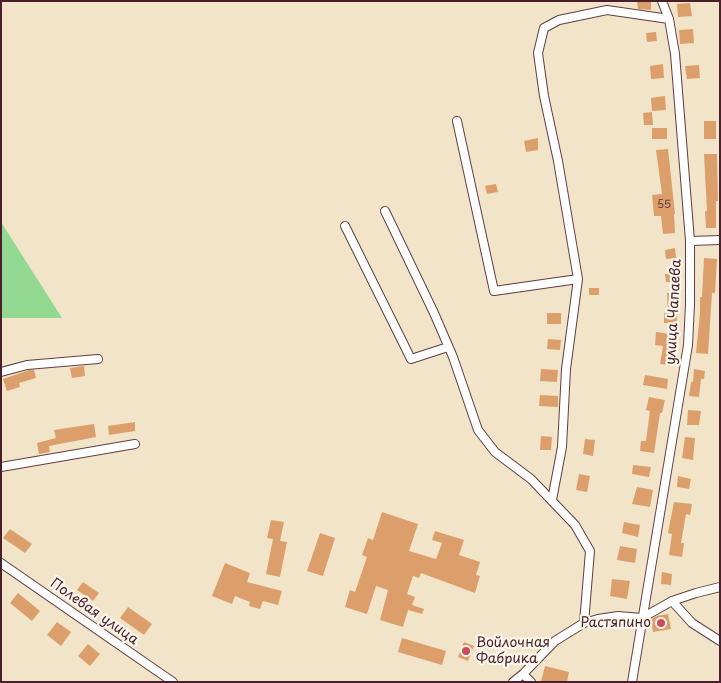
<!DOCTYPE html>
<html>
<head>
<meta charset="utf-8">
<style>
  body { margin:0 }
  #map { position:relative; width:721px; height:683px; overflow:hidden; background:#f1e4c9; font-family:"Playpen Sans",sans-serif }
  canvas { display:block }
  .frame { position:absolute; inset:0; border:2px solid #4a1f2b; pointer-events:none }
</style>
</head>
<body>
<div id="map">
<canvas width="721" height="683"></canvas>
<div class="frame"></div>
</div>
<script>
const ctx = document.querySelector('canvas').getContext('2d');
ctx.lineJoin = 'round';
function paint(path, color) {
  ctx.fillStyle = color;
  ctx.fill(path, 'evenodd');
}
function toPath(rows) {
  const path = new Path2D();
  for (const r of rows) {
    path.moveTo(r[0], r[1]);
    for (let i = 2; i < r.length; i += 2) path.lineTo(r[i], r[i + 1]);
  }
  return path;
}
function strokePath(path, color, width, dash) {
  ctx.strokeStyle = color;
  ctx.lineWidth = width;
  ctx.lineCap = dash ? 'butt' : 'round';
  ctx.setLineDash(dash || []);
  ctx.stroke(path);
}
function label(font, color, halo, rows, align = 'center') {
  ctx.font = font + ' "Playpen Sans",sans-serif';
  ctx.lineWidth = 4.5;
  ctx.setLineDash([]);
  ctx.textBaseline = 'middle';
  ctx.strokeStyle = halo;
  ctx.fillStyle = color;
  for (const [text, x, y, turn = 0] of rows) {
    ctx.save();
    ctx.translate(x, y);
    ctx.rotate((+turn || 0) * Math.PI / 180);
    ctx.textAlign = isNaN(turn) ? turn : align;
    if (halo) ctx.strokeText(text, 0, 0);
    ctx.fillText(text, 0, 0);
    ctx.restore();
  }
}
paint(toPath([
  [1,222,62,318,1,318]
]), '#93d890');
paint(toPath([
  [637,1,651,1,651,10,638,9],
  [690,3,692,16,678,17,677,4],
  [693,29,694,43,680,44,679,30],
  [656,32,657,41,647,42,646,33],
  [663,64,664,78,651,79,650,66],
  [699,65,700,78,687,79,685,66],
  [665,96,666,110,652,111,651,98],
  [652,112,653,125,644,125,643,113],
  [704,121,716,121,716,139,704,139],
  [652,128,667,128,667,139,652,139],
  [538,138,538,150,526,152,524,141],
  [668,149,675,214,674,214,675,233,663,234,661,216,654,216,652,195,662,194,656,150],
  [704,154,717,154,718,201,716,201,716,228,706,228,705,211,707,211],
  [496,184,498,192,487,194,485,186],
  [675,248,676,258,666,259,665,250],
  [704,258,717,259,715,293,712,293,708,354,696,353,700,313,700,297,702,297],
  [676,273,677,282,666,282,665,274],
  [589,288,599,288,599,295,589,295],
  [667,293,676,293,677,323,664,323,664,313,668,313],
  [547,313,561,313,561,324,547,324],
  [656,332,676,335,671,365,660,364,663,346,655,345],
  [548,339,561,340,560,350,547,349],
  [84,366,85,376,72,378,70,368],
  [541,369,558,370,557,382,540,381],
  [694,369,705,371,704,379,701,379,699,397,689,396,691,382,693,382],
  [29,370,34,370,36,378,19,383,20,387,7,391,3,379],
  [645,375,668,379,667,389,643,385],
  [540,395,558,396,558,407,539,406],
  [649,397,665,400,662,413,660,413,654,453,640,451,641,441,646,441,650,411,646,410],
  [688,410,701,411,699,425,687,425],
  [135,422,135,431,109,435,108,426],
  [94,424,96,437,49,446,50,452,39,454,37,443,56,438,54,430],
  [541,436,552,437,551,450,540,450],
  [685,437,695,438,693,460,682,458],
  [585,439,595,440,593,456,583,454],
  [633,465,651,467,649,477,632,474],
  [579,474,590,476,587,492,576,490],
  [678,476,691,479,689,489,677,487],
  [637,487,653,490,650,507,632,504],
  [674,502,692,504,690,515,686,514,681,543,684,543,682,557,669,555,672,534,668,533],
  [382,512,418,524,409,551,436,559,442,543,432,540,435,531,464,540,459,555,480,562,476,575,480,576,475,593,421,573,419,578,413,576,407,594,415,597,412,605,424,609,422,614,408,610,403,627,380,620,388,590,376,586,367,614,345,607,350,590,355,592,367,557,362,555,368,538,373,540],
  [271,520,284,522,280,541,287,542,280,577,266,574,273,539,267,538],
  [624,522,640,525,638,537,622,533],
  [10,529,32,544,25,553,3,538],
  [320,533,335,538,323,576,307,571],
  [620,546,637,549,635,563,617,560],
  [225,563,250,573,247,582,282,591,278,605,263,601,260,609,249,606,250,602,235,596,232,604,212,596],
  [662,572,672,574,671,585,661,584],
  [612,579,630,581,627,599,610,596],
  [83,582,99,593,93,601,77,590],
  [18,593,40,611,32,621,10,603],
  [128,607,152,624,144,635,120,618],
  [668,614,671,629,653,632,651,619,657,616],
  [57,622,71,632,61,646,47,635],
  [402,638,446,651,442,665,398,652],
  [464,642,474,646,468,661,458,657],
  [88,644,100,654,90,666,78,656],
  [545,666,569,672,567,682,541,682]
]), '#dc9f6c');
const minor = toPath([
  [457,121,494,291,578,279],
  [385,211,434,313,453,357,478,430,495,452,531,479,575,525,590,551,584,623],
  [345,226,411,359,448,347],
  [690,241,720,240],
  [1,372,27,365,98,359],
  [1,467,135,444],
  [552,500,562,447,566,369,578,279,558,161,544,96,538,53,544,28,559,20,607,10,669,19],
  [1,563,173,682],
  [672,601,692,623,720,641],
  [642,618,672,601,696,593,720,587],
  [523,674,531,682],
  [513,682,523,674,555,641,584,623,598,619,618,616,642,618],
  [632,682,688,345,690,304,690,241,675,54,669,19,662,1]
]);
strokePath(minor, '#633d43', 10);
strokePath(minor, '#fff', 8);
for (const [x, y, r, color] of [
  [661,623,5,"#d1495b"],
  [466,651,5,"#d1495b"]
]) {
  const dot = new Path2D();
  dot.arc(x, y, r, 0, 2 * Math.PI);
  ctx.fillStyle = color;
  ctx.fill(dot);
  strokePath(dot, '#fbf7ec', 2);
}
label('11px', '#6e3f3b', null, [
  ["55",664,205]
]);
label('14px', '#4a1f2b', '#fbf7ec', [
  ["улица Чапаева",674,312,-87],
  ["Полевая улица",94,612,35]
]);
label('14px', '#4a1f2b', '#fbf7ec', [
  ["Растяпино",651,623],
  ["Войлочная",476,643,"left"],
  ["Фабрика",476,659,"left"]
], 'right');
</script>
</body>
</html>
